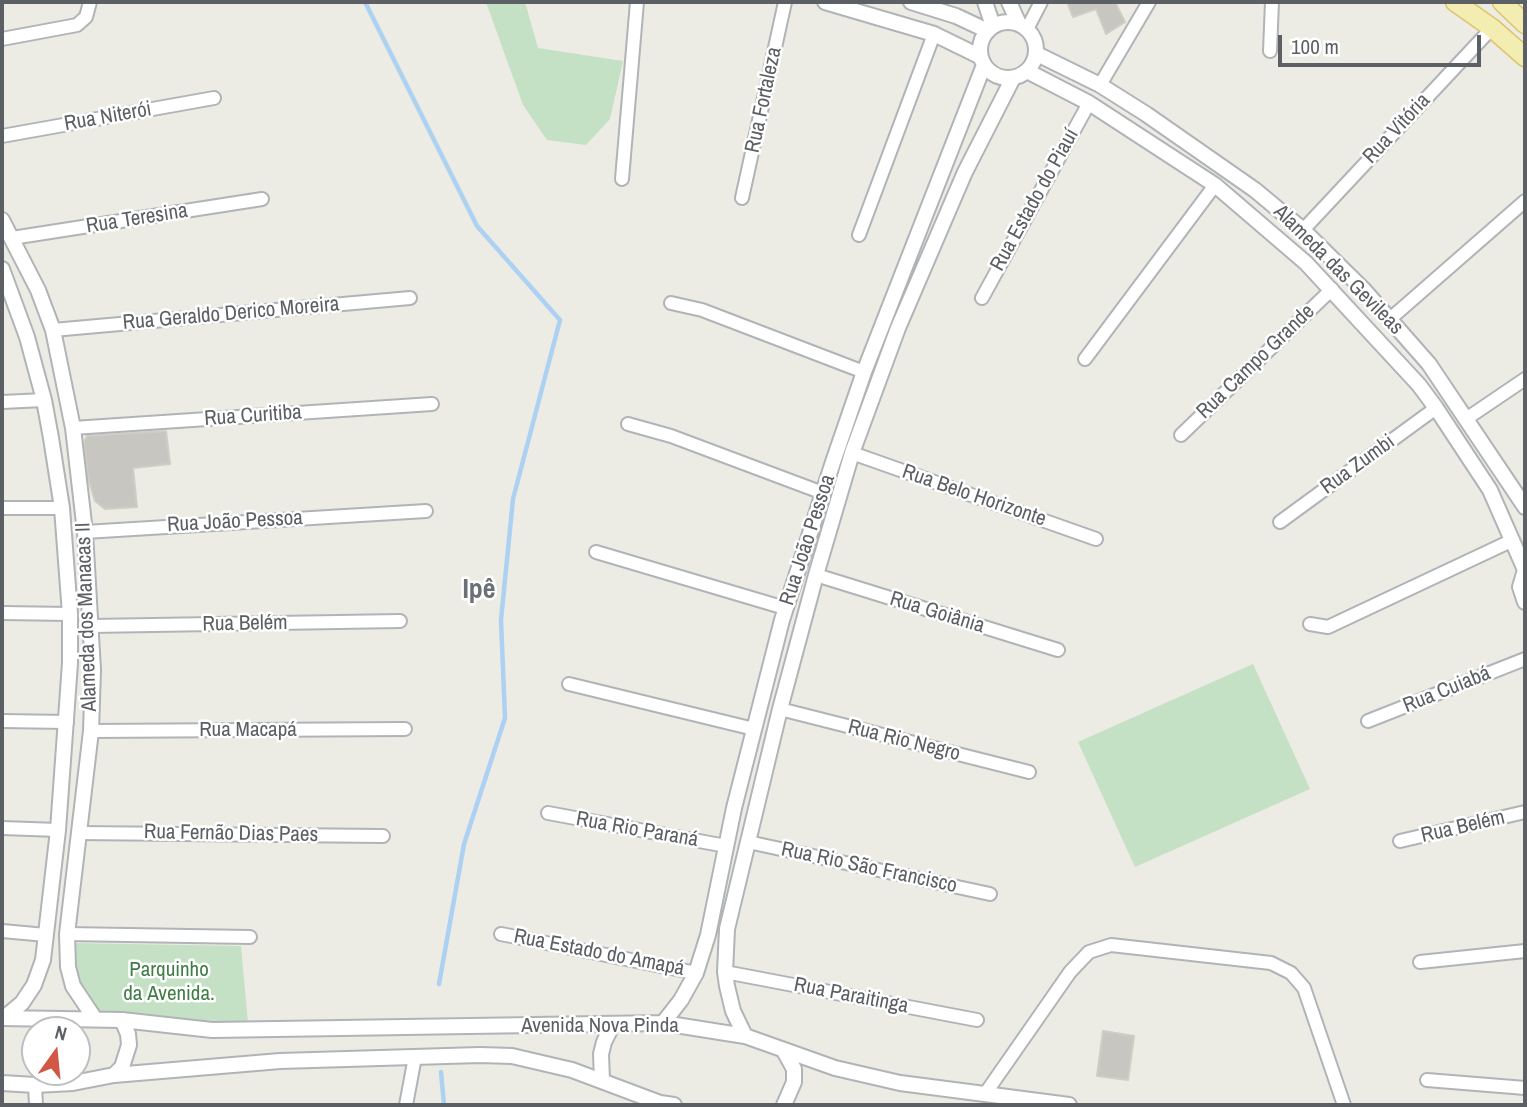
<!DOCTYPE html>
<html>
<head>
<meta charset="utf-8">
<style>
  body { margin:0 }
  #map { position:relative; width:1527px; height:1107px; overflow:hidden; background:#ecebe4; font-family:"Archivo Narrow",sans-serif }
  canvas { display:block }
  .frame { position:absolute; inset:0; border:4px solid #5c5f63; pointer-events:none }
  .north { position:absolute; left:21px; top:1016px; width:70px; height:70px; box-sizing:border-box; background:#fff; border:2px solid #bebfc1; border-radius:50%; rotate:15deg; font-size:19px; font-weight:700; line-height:28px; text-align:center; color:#5c5f63 }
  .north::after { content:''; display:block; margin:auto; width:24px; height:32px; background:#d25845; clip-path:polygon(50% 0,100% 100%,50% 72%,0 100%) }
  .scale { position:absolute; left:1278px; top:35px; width:203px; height:32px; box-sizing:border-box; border:4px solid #5c5f63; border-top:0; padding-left:9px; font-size:21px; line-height:24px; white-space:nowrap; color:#5c5f63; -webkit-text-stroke:5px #fff; paint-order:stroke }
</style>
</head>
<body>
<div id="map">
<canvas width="1527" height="1107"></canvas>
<div class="frame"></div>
<div class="north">N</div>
<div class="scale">100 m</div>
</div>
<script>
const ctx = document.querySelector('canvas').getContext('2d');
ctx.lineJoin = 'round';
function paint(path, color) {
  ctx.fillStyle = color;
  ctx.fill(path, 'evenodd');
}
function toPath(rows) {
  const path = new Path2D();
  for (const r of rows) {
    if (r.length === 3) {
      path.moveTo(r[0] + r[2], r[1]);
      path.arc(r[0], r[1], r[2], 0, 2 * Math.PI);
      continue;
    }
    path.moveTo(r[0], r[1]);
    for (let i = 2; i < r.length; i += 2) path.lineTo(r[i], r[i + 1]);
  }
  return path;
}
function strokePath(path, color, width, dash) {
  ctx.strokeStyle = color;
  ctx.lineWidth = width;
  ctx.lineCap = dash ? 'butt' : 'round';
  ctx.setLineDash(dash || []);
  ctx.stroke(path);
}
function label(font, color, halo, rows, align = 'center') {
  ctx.font = font + ' "Archivo Narrow",sans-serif';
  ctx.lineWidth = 5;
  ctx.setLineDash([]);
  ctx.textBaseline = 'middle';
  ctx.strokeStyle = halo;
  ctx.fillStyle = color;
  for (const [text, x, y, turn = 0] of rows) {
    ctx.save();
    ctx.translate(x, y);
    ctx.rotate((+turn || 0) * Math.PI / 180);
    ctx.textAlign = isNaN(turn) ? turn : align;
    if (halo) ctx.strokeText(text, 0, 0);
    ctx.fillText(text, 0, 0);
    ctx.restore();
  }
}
paint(toPath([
  [486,2,525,2,538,48,623,61,610,119,586,145,547,140,523,105],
  [1253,664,1310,789,1135,867,1078,742],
  [71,943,241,946,248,1023,98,1014,75,982]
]), '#c4e1c5');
strokePath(toPath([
  [365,2,477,226,560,320,513,499,501,620,505,718,464,844,439,984],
  [441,1072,444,1105]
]), '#add1f3', 4.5);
const building = toPath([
  [1067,2,1115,2,1125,22,1106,34,1096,9,1073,17,1067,2],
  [166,431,170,464,133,468,137,507,105,509,95,501,88,478,84,442,87,436,166,431],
  [1103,1031,1134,1036,1128,1080,1097,1076,1103,1031]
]);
paint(building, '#c8c6c1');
strokePath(building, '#d0cdc3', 2);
const minor = toPath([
  [1027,29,1041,2],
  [2,39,77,25,86,17,90,2],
  [1270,51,1272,2],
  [1100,85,1149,2],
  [2,136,214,98],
  [622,179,637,2],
  [742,198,785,2],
  [1303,230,1492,28],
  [859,235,934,34],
  [12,238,262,199],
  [982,298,1089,103],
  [671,303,702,310,864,372],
  [1390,319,1525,201],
  [53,330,410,298],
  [1085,359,1215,185],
  [2,402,44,400],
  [1466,419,1525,379],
  [628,424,671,436,823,493],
  [73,428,432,404],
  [1181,435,1332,289],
  [852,453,1096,539],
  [2,508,62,508],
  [1280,522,1436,408],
  [85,532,426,511],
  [596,552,785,608],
  [816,575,1058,650],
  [2,613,70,614],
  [1310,624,1328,627,1513,540],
  [91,626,400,621],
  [569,684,754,729],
  [780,709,1029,772],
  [2,721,67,722],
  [1368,721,1525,659],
  [91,731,405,729],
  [548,813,726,846],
  [2,828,58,830],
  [78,833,383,836],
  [1400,841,1525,812],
  [748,842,990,894],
  [2,931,46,935],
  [67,934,250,937],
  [501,934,696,973],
  [1420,962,1525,951],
  [725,972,977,1020],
  [1427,1080,1525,1088],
  [35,1085,36,1105],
  [985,1094,1070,972,1089,952,1111,945,1271,963,1291,973,1304,988,1344,1105],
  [406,1105,415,1057]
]);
const tertiary = toPath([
  [825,2,934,34,981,57],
  [911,2,956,16,988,31],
  [985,2,993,26],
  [1009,2,1019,24],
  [1008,50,28],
  [1037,54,1100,85,1146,114,1255,190,1303,230,1364,290,1429,364,1525,507],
  [1027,71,1089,103,1215,185,1306,263,1419,385,1436,408,1490,490,1525,570],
  [2,220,38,290,53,330,73,428,85,532,93,670,91,731,67,934,68,967,73,986,95,1019],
  [2,269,27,337,44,400,51,438,62,508,70,614,70,663,58,830,43,960,34,985,22,1003,4,1018],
  [1525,570,1520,587,1525,602],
  [2,1018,122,1020,212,1030,663,1023,745,1036,835,1068,900,1083,1069,1105],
  [663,1023,681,1000,696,973,708,935,734,808,782,620,833,462,864,372,984,65],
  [745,1036,733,1011,727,986,725,972,727,929,780,709,816,575,852,453,898,328,965,172,1013,78],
  [114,1075,122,1067,129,1045,128,1034,122,1020],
  [602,1080,601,1054,604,1042,613,1024],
  [2,1083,35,1085,73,1083,114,1075,280,1061,480,1055,512,1056,572,1070,660,1103,674,1105],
  [784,1105,794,1082,794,1069,784,1051]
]);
const primary = toPath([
  [1455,2,1492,28,1525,57],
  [1502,2,1525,24]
]);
strokePath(minor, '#b1b4b7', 16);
strokePath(tertiary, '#b1b4b7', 18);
strokePath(primary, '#dec46b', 21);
strokePath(minor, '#fff', 12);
strokePath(tertiary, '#fff', 14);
strokePath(primary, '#f4edb2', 18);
label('21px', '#5c5f63', '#fff', [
  ["Rua Fortaleza",764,100,-78],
  ["Rua Niterói",108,117,-10],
  ["Rua Vitória",1397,129,-47],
  ["Rua Estado do Piauí",1035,200,-61],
  ["Rua Teresina",137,219,-9],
  ["Alameda das Gevileas",1338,270,45],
  ["Rua Geraldo Derico Moreira",231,314,-5],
  ["Rua Campo Grande",1256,362,-44],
  ["Rua Curitiba",253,416,-4],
  ["Rua Zumbi",1358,465,-36],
  ["Rua Belo Horizonte",974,496,19],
  ["Rua João Pessoa",235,522,-3],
  ["Rua João Pessoa",808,540,-72],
  ["Rua Goiânia",937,613,17],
  ["Alameda dos Manacas II",87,617,-92],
  ["Rua Belém",245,624,-1],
  ["Rua Cuiabá",1447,690,-22],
  ["Rua Macapá",248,730],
  ["Rua Rio Negro",904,741,14],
  ["Rua Belém",1463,827,-13],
  ["Rua Rio Paraná",637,830,10],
  ["Rua Fernão Dias Paes",231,834,1],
  ["Rua Rio São Francisco",869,868,12],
  ["Rua Estado do Amapá",599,953,11],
  ["Rua Paraitinga",851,996,11],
  ["Avenida Nova Pinda",600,1026]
]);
label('21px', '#407e46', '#fff', [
  ["Parquinho",169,970],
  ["da Avenida.",169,994]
]);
label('bold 28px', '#6d7074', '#fff', [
  ["Ipê",479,590]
]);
</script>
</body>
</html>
